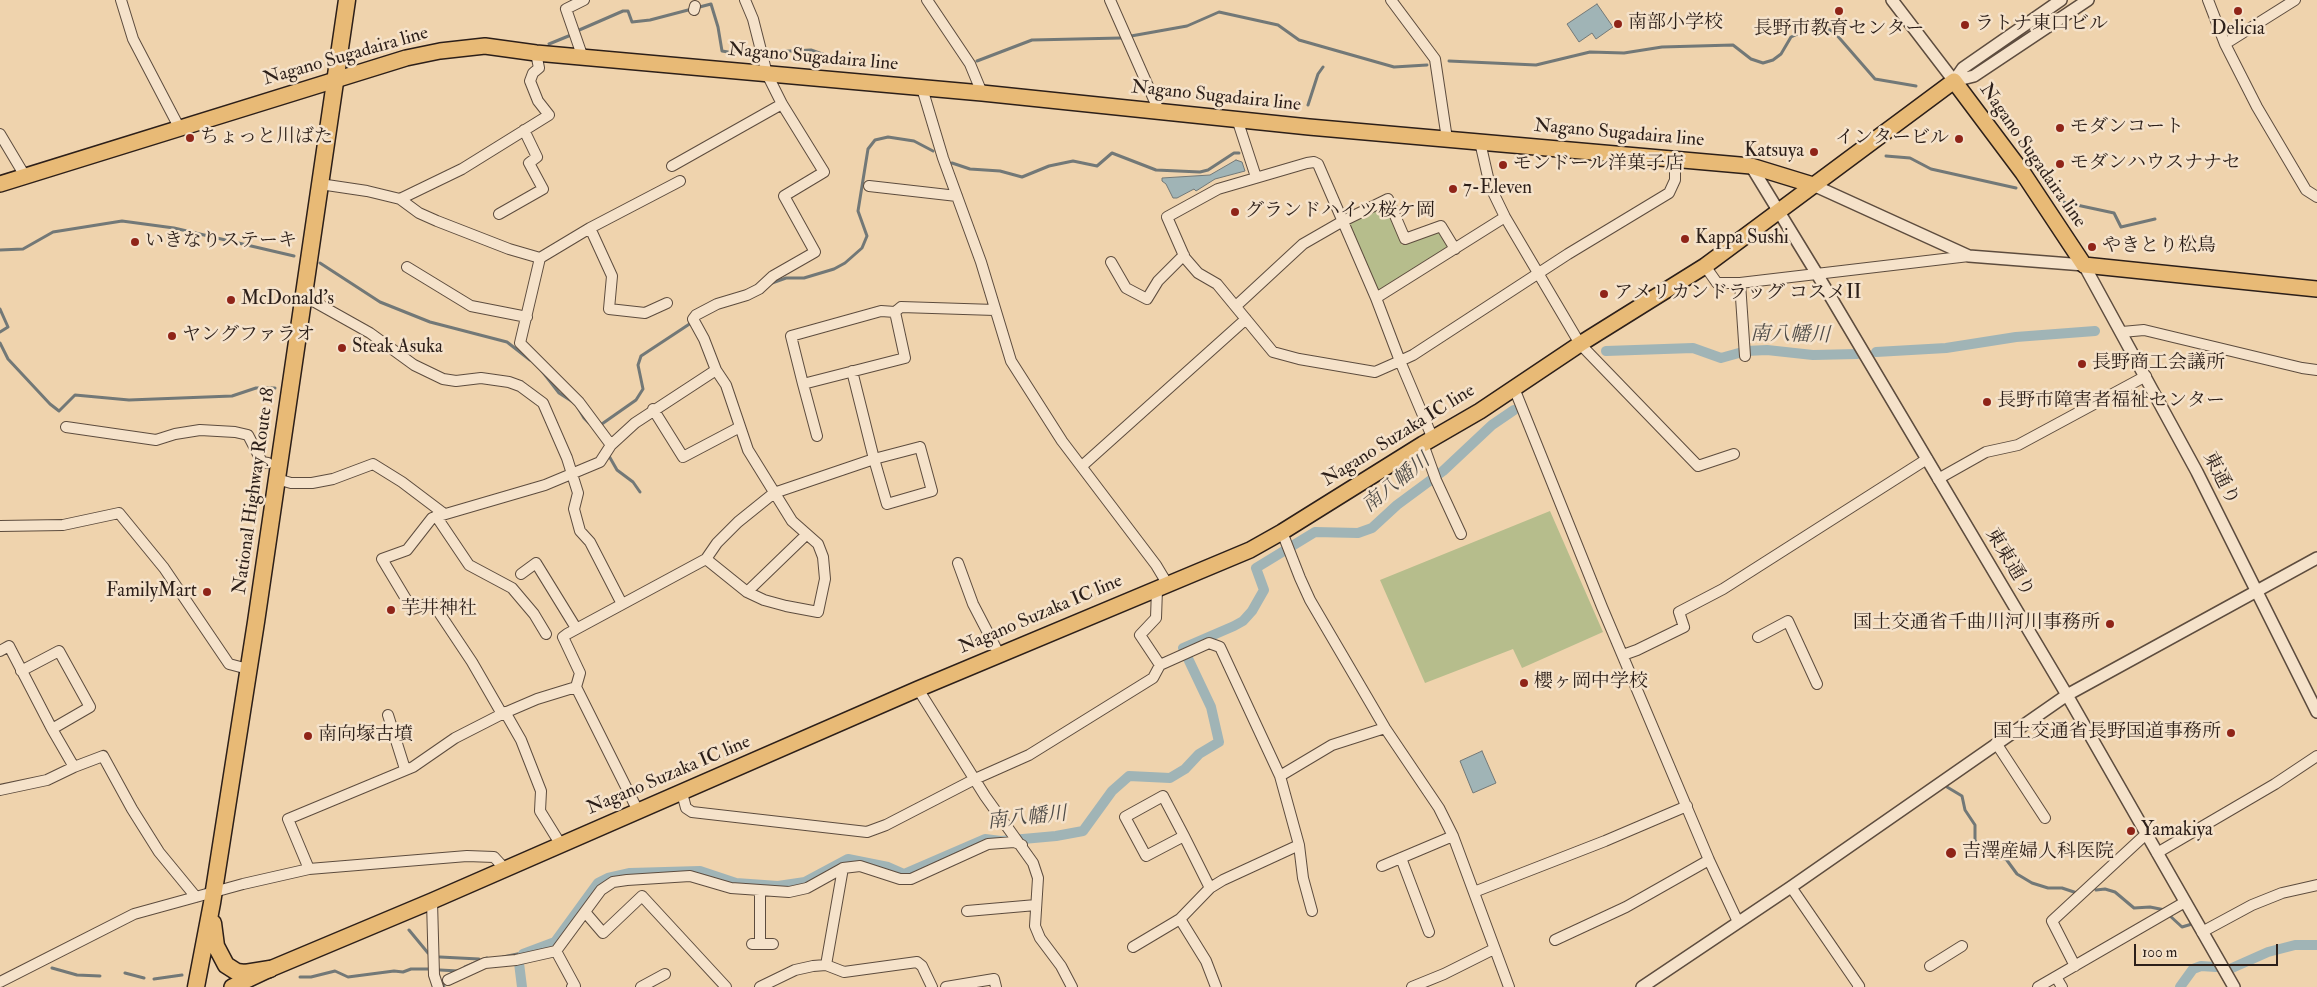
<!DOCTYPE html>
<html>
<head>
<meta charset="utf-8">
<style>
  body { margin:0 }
  #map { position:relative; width:2317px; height:987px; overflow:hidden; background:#efd3ad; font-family:"IM FELL Double Pica",serif }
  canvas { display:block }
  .scale { position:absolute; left:2134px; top:944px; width:144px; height:22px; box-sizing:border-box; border:2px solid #2c1f19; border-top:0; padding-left:6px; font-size:15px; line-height:18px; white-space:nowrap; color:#2c1f19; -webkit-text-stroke:4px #f5e2ca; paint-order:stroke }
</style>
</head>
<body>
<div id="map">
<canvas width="2317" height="987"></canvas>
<div class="scale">100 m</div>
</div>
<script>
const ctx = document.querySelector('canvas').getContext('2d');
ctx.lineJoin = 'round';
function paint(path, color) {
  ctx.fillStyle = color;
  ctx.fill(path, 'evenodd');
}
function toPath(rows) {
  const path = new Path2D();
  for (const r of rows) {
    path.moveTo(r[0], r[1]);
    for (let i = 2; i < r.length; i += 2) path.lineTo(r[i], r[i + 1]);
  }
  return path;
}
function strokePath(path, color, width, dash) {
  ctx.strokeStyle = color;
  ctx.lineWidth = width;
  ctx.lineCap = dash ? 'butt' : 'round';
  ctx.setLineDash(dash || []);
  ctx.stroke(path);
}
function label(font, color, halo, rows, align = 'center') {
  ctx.font = font + ' "IM FELL Double Pica","Noto Serif JP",serif';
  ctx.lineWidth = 5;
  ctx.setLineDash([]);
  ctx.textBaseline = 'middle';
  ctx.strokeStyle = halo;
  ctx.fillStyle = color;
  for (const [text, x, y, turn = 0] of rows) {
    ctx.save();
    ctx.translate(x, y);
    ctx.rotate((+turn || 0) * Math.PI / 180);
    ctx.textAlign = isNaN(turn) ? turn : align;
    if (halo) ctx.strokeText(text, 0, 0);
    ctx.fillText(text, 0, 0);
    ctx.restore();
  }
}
paint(toPath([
  [1385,205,1402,245,1439,231,1449,249,1378,292,1348,222],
  [1550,511,1603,632,1522,668,1513,649,1425,683,1380,580]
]), '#b6bd8c');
const water = toPath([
  [1597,4,1613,27,1596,39,1592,33,1579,42,1567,24,1597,4],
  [1236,160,1242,162,1245,171,1215,179,1196,191,1194,189,1177,198,1173,198,1166,184,1162,181,1162,178,1210,175,1236,160],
  [1482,751,1496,783,1473,793,1460,761,1482,751]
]);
paint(water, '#a0b4b6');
strokePath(water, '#727877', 1);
strokePath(toPath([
  [577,31,623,11,628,11,632,22,650,20,711,4,718,27,722,51,734,53,756,49],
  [1131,36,1187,26,1219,12,1278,25,1299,40,1394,67,1427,65],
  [549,44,571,35],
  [768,52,811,50,856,66],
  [977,61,1032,40,1121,38],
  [1449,61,1536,65,1590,52,1624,53,1662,47,1733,45,1751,59,1763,63,1773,60,1781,54,1791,37,1820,24,1835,33,1875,79,1916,86],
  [1308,105,1318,74,1323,67],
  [1886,156,1910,158,1931,169,2016,188],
  [952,163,970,169,1000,171,1022,177,1049,166,1073,161,1097,166,1112,153,1156,170,1200,172,1208,170,1234,153,1239,153],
  [2058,201,2114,213,2121,227,2155,219],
  [0,250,23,249,53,232,122,221,174,228,294,256],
  [320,263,380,302,430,322,507,342,530,360],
  [772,283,786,278,804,278,834,269,845,263,862,248,867,236,858,211,868,149,875,140,888,137,914,141,933,151],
  [0,309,8,327,0,332],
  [0,343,8,359,50,404,59,411,75,395,129,400,232,396,256,388,275,388],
  [542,371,559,393,573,402],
  [577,406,584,418,589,423],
  [599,426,636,400,643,389,638,365,641,356,691,323],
  [609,456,617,470,633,482,640,492],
  [1947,787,1962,796,1965,810,1975,825,1975,840,1980,849,1994,857,2006,859,2017,874,2032,883,2048,888,2062,888,2077,893],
  [2096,890,2105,889,2115,892,2134,908,2150,907,2165,910],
  [2169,915,2182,927,2192,924],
  [409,930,428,953],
  [440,957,479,959],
  [503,957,527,952],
  [465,967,487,958],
  [52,968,77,975,100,976],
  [440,970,458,971],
  [125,973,144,978],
  [300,977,311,977,335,971,348,977,394,971,403,972,411,969,430,969],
  [154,979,182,975],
  [442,982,444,987]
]), '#727877', 3);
strokePath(toPath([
  [1606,351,1693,348,1721,358,1746,351,1767,350,1813,355,1857,354],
  [1876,352,1946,348,2016,337,2095,331],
  [523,954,555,942,598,883,608,878,630,873,700,871,736,883,778,886,805,882,848,859,888,867,904,874,985,839,1001,841,1056,836,1083,831,1112,791,1129,776,1170,778,1185,769,1199,754,1219,742,1211,707,1183,648,1234,626,1243,621,1252,611,1264,590,1256,568,1315,532,1358,533,1372,528,1397,505,1443,471,1492,425,1514,410],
  [519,963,522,987],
  [2232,968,2268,952,2295,945,2317,945],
  [2180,987,2193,969,2201,966,2216,967]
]), '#a0b4b6', 10);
const minor = toPath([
  [121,0,133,39,180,129],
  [927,0,970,64,982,93],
  [1110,0,1159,111],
  [1391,0,1435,59,1447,139],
  [2208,0,2225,44,2257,107,2306,190,2317,197],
  [694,10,695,6],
  [2225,44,2295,0],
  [583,58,566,9,584,0],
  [922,88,943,158,981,262,1011,361,1062,441,1156,565,1168,585],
  [1237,119,1256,177],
  [0,134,25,176],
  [1480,142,1490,186,1505,217,1580,344,1698,466,1734,454],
  [672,166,782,104],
  [320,184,367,191,400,199,419,213,437,221,509,249,540,258,520,343,579,402,611,445],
  [869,186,957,196],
  [400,199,462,169,549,115,538,101,530,81,533,73,539,68,536,53],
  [499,214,543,189,529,163,537,157,524,130],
  [590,228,612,276,609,309,645,313,667,303],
  [540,258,590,228,680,181],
  [1111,262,1126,288,1147,299,1158,281,1184,255],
  [1705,266,1717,283,1740,283,1969,256],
  [407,267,471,306,527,317],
  [1740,283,1745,356],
  [304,296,370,333,414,365,443,379,456,381,481,378,509,382,520,386,543,403,567,458,578,493,574,509,580,531,590,542,622,604],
  [1376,298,1505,217],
  [1236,306,1303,244,1343,221,1388,199,1405,239,1441,226,1455,249],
  [895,312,881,311,791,336,803,384,905,358,895,312,901,307,995,310],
  [2122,332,2144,330,2302,368,2317,370],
  [803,384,817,436],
  [1514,388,1602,607,1709,860,1738,922],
  [653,409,683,457,740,427],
  [66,427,156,440,175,434,200,430,235,432,248,435,262,462,268,463],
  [1433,439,1400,361,1376,298,1318,164,1314,162,1307,163,1218,189,1167,217,1185,258,1198,273,1217,284,1273,352,1299,359,1375,372,1400,361,1413,355,1568,254,1669,193,1675,180,1675,159],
  [1423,444,1436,480,1461,534],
  [920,447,932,491,887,504,874,459,920,447],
  [1082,466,1246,319],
  [277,479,291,483,312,483,333,479,373,464,402,482,443,513],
  [1938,479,1986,452,2018,445,2146,376],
  [436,516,469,565,512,588,534,614,546,634],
  [0,526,63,525,119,513,164,568,229,664,248,669],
  [1282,532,1300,578,1310,600,1385,728,1439,808,1453,836,1509,987],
  [706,559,747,592,764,600,786,606,818,612,825,579,823,557,818,544,792,521,748,450,726,385,716,370,704,339,693,319,696,315,717,304,747,295,759,289,773,276,815,252,784,196,824,172,782,104,767,74,753,19,745,0],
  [958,563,973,604,999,654],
  [521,574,536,563,576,628],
  [1157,589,1156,618,1140,635,1160,665,1209,643,1220,647,1280,776,1299,845,1303,878,1312,911],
  [747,592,806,535],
  [1758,637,1788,621,1817,684],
  [0,651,9,646,52,729,74,767],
  [1623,655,1637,650,1684,627,1679,612,1723,589,1927,459],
  [21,671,59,651,90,707,52,729],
  [576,687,638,811],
  [918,689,985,796,1033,863,1038,878,1035,926,1040,938,1061,966,1072,987],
  [505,712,521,740,541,791,540,811,561,845],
  [502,714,472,662,432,602,412,609,382,559,407,550,432,518,545,485,600,462,611,445,635,423,716,370],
  [388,715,405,769],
  [1996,743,2045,818],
  [1280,776,1332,745,1385,728],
  [0,790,47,780,74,767,103,756,132,809,159,852,196,897],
  [682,793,686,808,692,812,867,832,886,825,975,779,1029,755,1153,678,1160,665],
  [1184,836,1146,856,1125,817,1163,796,1184,836,1210,888],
  [2157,853,2275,784,2317,756],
  [1401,858,1429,932],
  [1382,866,1453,836],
  [309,869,288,819,413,767,455,738,502,714,537,699,576,687,580,673,563,637,567,634,706,559,717,543,738,522,774,493,874,459,852,371],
  [1791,887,1859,986,1858,987],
  [1474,892,1605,841,1687,806],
  [432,901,434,975,438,987],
  [967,911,1036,905],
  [585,912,603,933,642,896,726,987],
  [2202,932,2252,905,2282,893,2317,885],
  [1555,940,1626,907,1709,860],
  [752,944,773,944],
  [760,944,760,891],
  [1133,947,1180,919],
  [556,951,575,986,572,987],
  [826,965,843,868,860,866,900,879,911,879,988,844,1014,842,1022,845],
  [1930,966,1962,946],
  [2075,966,2052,921,2145,835],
  [2056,977,2062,987],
  [448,980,485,963,516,960,556,951,601,890,613,882,627,880,690,876,731,888,789,892,807,888,843,868],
  [0,982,134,914,243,884,309,869,467,856,494,857,505,869],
  [641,987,665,974],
  [760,987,795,970,813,966,826,965,844,972,917,962,922,966,932,987],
  [946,987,994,979,996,987],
  [1216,987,1206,961,1180,919,1210,888,1223,880,1299,845],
  [1412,987,1444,974,1494,949],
  [2038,987,2185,902]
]);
const tertiary = toPath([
  [1892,0,1954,81],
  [1954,81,1974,76,2088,0],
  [1954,81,1963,68,2061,0],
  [1751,166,1817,274,2067,695,2234,987],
  [1813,185,1969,256,2084,265,2197,472,2317,712],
  [1642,987,1791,887,2067,695,2317,558]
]);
const primary = toPath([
  [0,184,406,58,440,51,485,46,536,53,982,93,1309,127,1751,166,1813,185],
  [232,987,270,969,432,901,918,689,1250,550,1282,532,1423,444,1480,411,1580,344,1705,266,1954,81,2023,173,2084,265,2317,289]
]);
const trunk = toPath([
  [213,923,216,946,226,965,237,972,245,973,270,969],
  [196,987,212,903,256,622,347,0]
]);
strokePath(minor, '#5d4c3e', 12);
strokePath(tertiary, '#5d4c3e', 14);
strokePath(primary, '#2c1f19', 18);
strokePath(trunk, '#2c1f19', 19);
strokePath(minor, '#f5e2ca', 10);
strokePath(tertiary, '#f5e2ca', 11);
strokePath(primary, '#e8ba76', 15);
strokePath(trunk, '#e8ba76', 16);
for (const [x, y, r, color] of [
  [1839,11,5,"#8f2418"],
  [2238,11,5,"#8f2418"],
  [1618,24,5,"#8f2418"],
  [1965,25,5,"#8f2418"],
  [2060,128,5,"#8f2418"],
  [190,138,5,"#8f2418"],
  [1959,139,5,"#8f2418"],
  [1814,152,5,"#8f2418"],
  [2060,164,5,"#8f2418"],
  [1503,165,5,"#8f2418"],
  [1453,189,5,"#8f2418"],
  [1235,212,5,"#8f2418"],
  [1685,239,5,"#8f2418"],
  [135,242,5,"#8f2418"],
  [2092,247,5,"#8f2418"],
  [1604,294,5,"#8f2418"],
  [231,300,5,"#8f2418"],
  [172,336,5,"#8f2418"],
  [342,348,5,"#8f2418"],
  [2082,364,5,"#8f2418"],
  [1987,402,5,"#8f2418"],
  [207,592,5,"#8f2418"],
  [391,610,5,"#8f2418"],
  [2110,624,5,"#8f2418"],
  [1524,683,5,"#8f2418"],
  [2231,733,5,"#8f2418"],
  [308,736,5,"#8f2418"],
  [2131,831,5,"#8f2418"],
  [1951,853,6,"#8f2418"]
]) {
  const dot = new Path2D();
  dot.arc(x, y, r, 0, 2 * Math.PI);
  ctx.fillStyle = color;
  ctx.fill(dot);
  strokePath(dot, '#f5e2ca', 2);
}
label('19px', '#2c1f19', '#f5e2ca', [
  ["南部小学校",1628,24],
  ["ラトナ東口ビル",1975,25],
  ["長野市教育センター",1839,30,"center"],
  ["Delicia",2238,30,"center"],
  ["モダンコート",2070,128],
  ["ちょっと川ばた",200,138],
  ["インタービル",1949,139,"right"],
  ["Katsuya",1804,152,"right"],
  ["モダンハウスナナセ",2070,164],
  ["モンドール洋菓子店",1513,165],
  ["7-Eleven",1463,189],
  ["グランドハイツ桜ケ岡",1245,212],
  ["Kappa Sushi",1695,239],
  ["いきなりステーキ",145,242],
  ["やきとり松鳥",2102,247],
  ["アメリカンドラッグ コスメII",1614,294],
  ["McDonald's",241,300],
  ["ヤングファラオ",182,336],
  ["Steak Asuka",352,348],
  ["長野商工会議所",2092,364],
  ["長野市障害者福祉センター",1997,402],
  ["FamilyMart",197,592,"right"],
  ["芋井神社",401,610],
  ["国土交通省千曲川河川事務所",2100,624,"right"],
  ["櫻ヶ岡中学校",1534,683],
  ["国土交通省長野国道事務所",2221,733,"right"],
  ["南向塚古墳",318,736],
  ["Yamakiya",2141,831],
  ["吉澤産婦人科医院",1962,853]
], 'left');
label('19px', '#2c1f19', '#f5e2ca', [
  ["Nagano Sugadaira line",346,57,-16],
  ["Nagano Sugadaira line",813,58,5],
  ["Nagano Sugadaira line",1216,97,6],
  ["Nagano Sugadaira line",1619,134,5],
  ["Nagano Sugadaira line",2032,156,55],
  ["Nagano Suzaka IC line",1399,436,-32],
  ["東通り",2220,479,63],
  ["National Highway Route 18",255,491,-82],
  ["東東通り",2009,563,59],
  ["Nagano Suzaka IC line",1041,615,-23],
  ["Nagano Suzaka IC line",669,776,-23]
]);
label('italic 20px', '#4f4c48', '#f5e2ca', [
  ["南八幡川",1790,336,1],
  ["南八幡川",1397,484,-39],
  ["南八幡川",1027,819,-6]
]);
</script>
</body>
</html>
